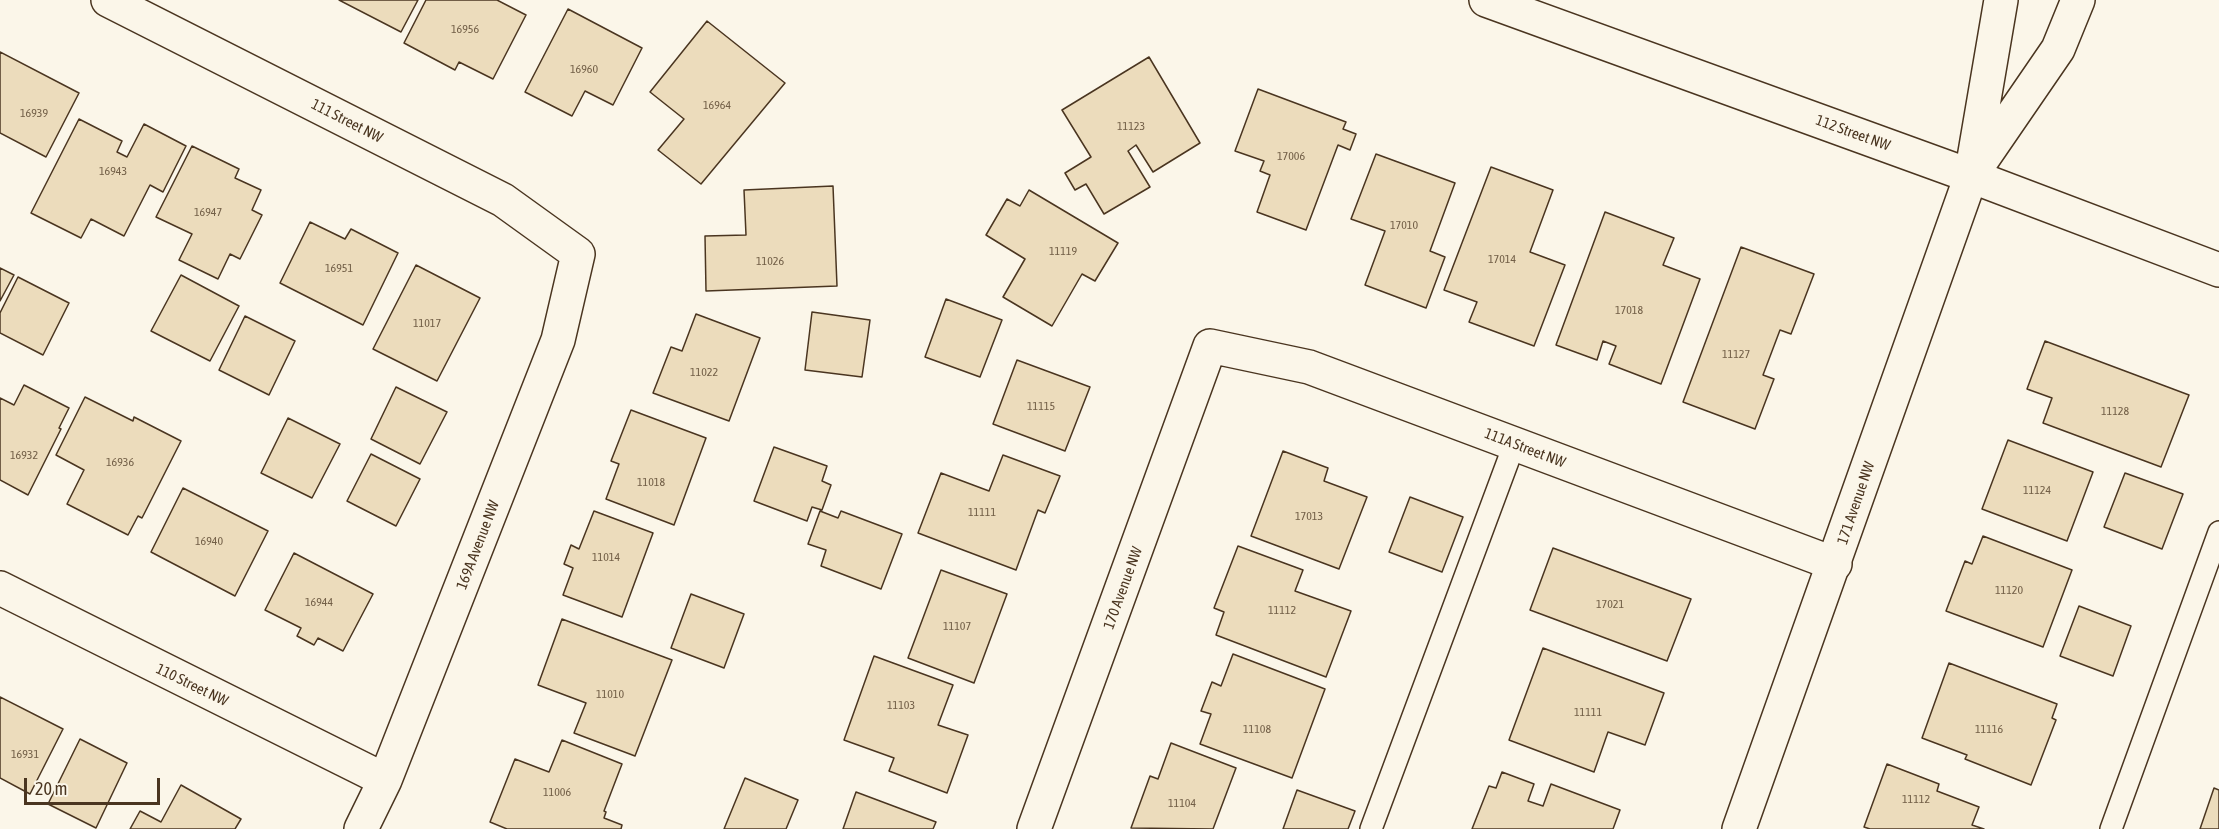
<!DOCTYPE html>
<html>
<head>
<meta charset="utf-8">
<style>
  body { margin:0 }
  #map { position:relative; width:2219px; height:829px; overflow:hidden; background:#fbf6e9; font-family:"Asap Condensed",sans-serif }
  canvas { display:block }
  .scale { position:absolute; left:24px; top:778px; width:136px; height:27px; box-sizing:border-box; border:3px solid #4a3520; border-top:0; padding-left:8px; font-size:18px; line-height:21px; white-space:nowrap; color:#4a3520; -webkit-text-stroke:4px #fbf6e9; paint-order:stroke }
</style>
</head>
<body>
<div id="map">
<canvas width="2219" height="829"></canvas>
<div class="scale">20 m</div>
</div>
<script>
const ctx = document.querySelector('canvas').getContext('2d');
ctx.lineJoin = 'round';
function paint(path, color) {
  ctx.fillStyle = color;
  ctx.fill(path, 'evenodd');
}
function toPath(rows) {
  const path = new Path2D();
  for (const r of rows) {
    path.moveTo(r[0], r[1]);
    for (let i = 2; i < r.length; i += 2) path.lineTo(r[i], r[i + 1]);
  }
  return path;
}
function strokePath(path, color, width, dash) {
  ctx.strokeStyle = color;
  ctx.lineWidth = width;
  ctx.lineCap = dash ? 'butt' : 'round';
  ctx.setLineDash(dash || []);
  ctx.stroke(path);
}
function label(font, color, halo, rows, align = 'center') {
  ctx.font = font + ' "Asap Condensed",sans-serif';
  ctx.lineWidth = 4.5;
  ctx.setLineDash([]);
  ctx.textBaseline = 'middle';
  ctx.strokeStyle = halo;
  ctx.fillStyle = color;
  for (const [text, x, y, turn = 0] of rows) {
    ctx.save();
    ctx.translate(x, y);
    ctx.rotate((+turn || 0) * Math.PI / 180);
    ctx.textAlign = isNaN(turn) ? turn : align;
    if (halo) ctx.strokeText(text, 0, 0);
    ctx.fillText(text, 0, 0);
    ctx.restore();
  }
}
const building = toPath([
  [339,0,418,0,401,32,339,0],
  [426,0,497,0,526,15,493,79,459,62,455,70,404,43,426,0],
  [568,9,642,48,613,105,585,91,572,116,525,92,568,9],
  [707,21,785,83,701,184,658,150,684,119,650,92,707,21],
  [0,52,79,93,46,157,0,133,0,52],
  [1149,57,1200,143,1153,172,1136,145,1128,151,1150,187,1104,214,1086,184,1075,190,1065,173,1091,157,1062,110,1149,57],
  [1258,89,1346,122,1343,129,1356,134,1350,150,1338,145,1306,230,1257,212,1270,175,1260,171,1264,161,1235,151,1258,89],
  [79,119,122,141,117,152,127,157,144,124,186,146,163,192,150,185,124,236,91,219,81,238,31,213,79,119],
  [192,146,239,169,235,178,261,190,252,210,262,215,240,259,230,254,218,279,179,260,192,234,156,217,192,146],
  [1376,154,1455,183,1430,251,1445,257,1426,308,1365,285,1385,231,1351,219,1376,154],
  [1491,167,1553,190,1530,252,1565,265,1534,346,1469,322,1477,302,1444,290,1491,167],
  [833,186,837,286,706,291,705,236,746,235,744,190,833,186],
  [1029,190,1118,243,1095,281,1082,274,1052,326,1003,297,1025,259,986,235,1007,199,1020,206,1029,190],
  [1605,212,1674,238,1663,265,1700,279,1661,384,1609,364,1616,346,1603,341,1597,360,1556,345,1605,212],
  [310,222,345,239,351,229,398,253,363,325,280,283,310,222],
  [1741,247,1814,274,1791,334,1780,330,1763,375,1774,379,1755,429,1683,402,1741,247],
  [416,265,480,298,437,381,373,349,416,265],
  [0,268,14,275,0,301,0,268],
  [181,275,239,306,210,361,151,331,181,275],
  [18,277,69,303,43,355,0,333,0,313,18,277],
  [946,299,1002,320,980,377,925,357,946,299],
  [812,312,870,320,862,377,805,370,812,312],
  [696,314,760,338,729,421,653,393,671,347,682,351,696,314],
  [245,316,295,341,269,395,219,370,245,316],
  [2045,341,2189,395,2161,467,2043,423,2052,398,2027,389,2045,341],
  [1017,360,1090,387,1065,451,993,424,1017,360],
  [24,385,69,408,59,428,61,429,28,495,0,480,0,398,14,405,24,385],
  [396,387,447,412,420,464,371,439,396,387],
  [85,397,133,421,134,417,181,441,142,518,138,516,128,535,67,504,84,470,56,455,85,397],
  [631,410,706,438,674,525,606,499,619,464,611,461,631,410],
  [288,418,340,444,312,498,261,473,288,418],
  [2008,440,2093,472,2067,541,1982,509,2008,440],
  [774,447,827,466,822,481,831,485,822,510,812,507,807,521,754,501,774,447],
  [1283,451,1328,468,1324,481,1367,497,1339,569,1251,536,1283,451],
  [371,454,420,479,396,526,347,501,371,454],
  [1003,455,1060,476,1045,513,1038,510,1016,570,918,533,941,473,989,491,1003,455],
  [2125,473,2183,494,2162,549,2104,527,2125,473],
  [183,488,268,531,235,596,151,552,183,488],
  [1410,497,1463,517,1442,572,1389,552,1410,497],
  [594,511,653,533,622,617,563,595,573,568,564,564,571,545,579,549,594,511],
  [820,511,838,518,841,511,902,534,881,589,821,566,826,550,808,544,820,511],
  [1983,536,2072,570,2043,647,1946,611,1965,561,1972,564,1983,536],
  [1238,546,1303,570,1295,591,1351,611,1326,677,1216,635,1224,612,1214,608,1238,546],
  [1553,548,1691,599,1667,661,1530,610,1553,548],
  [294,553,373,594,343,651,318,638,314,645,297,636,301,628,265,610,294,553],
  [941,570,1007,594,974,683,908,658,941,570],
  [691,594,744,614,724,668,671,648,691,594],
  [2079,606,2131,626,2113,676,2060,656,2079,606],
  [562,619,672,660,635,756,574,733,586,703,538,685,562,619],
  [1543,648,1664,693,1645,745,1608,732,1594,772,1509,740,1543,648],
  [1233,654,1325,689,1292,778,1200,744,1211,714,1201,711,1212,682,1221,686,1233,654],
  [874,656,953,685,938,725,968,735,947,793,889,771,894,758,844,740,874,656],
  [1949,663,2057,704,2052,718,2056,720,2031,785,1965,759,1967,755,1922,738,1949,663],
  [0,697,63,729,30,794,0,778,0,697],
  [80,739,127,763,96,828,48,804,80,739],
  [562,740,622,764,604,811,606,812,604,818,622,825,621,829,507,829,490,822,515,759,549,772,562,740],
  [1171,743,1236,768,1213,829,1131,828,1150,776,1158,779,1171,743],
  [1887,764,1939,784,1937,791,1979,807,1972,825,1984,829,1870,829,1864,827,1887,764],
  [1502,772,1534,784,1528,801,1543,806,1551,784,1620,810,1613,829,1472,829,1489,786,1496,788,1502,772],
  [745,778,798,800,786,829,724,829,745,778],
  [181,785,241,819,235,829,130,829,140,811,161,822,181,785],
  [2214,788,2219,790,2219,829,2200,829,2214,788],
  [1297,790,1355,811,1348,829,1283,829,1297,790],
  [856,792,936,822,933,829,843,829,856,792]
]);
paint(building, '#ecdcbc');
strokePath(building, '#4a3520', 1.5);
const service = toPath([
  [1371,829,1514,445],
  [2111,829,2219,532]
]);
const minor = toPath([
  [108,0,503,200,578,254,558,340,385,780,361,829],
  [0,588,385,780],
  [1034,829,1210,346,1309,367,1835,564]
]);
const tertiary = toPath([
  [1977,167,2058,49,2078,0],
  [1739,829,1971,176,2001,0]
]);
const secondary = toPath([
  [1486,0,1971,176,2219,270]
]);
strokePath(service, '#4a3520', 24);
strokePath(minor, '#4a3520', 36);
strokePath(tertiary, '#4a3520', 36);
strokePath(secondary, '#4a3520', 36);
strokePath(service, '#fbf6e9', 21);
strokePath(minor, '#fbf6e9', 33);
strokePath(tertiary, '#fbf6e9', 33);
strokePath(secondary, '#fbf6e9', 33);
label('12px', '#725f47', null, [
  ["16956",465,29],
  ["16960",584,69],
  ["16964",717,105],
  ["16939",34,113],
  ["11123",1131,126],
  ["17006",1291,156],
  ["16943",113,171],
  ["16947",208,212],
  ["17010",1404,225],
  ["11119",1063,251],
  ["17014",1502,259],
  ["11026",770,261],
  ["16951",339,268],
  ["17018",1629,310],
  ["11017",427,323],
  ["11127",1736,354],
  ["11022",704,372],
  ["11115",1041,406],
  ["11128",2115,411],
  ["16932",24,455],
  ["16936",120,462],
  ["11018",651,482],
  ["11124",2037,490],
  ["11111",982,512],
  ["17013",1309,516],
  ["16940",209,541],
  ["11014",606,557],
  ["11120",2009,590],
  ["16944",319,602],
  ["17021",1610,604],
  ["11112",1282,610],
  ["11107",957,626],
  ["11010",610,694],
  ["11103",901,705],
  ["11111",1588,712],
  ["11108",1257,729],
  ["11116",1989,729],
  ["16931",25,754],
  ["11006",557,792],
  ["11112",1916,799],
  ["11104",1182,803]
]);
label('15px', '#4a3520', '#fbf6e9', [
  ["111 Street NW",347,121,27],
  ["112 Street NW",1853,133,20],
  ["111A Street NW",1525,448,21],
  ["171 Avenue NW",1856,503,-71],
  ["169A Avenue NW",478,545,-69],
  ["170 Avenue NW",1123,588,-70],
  ["110 Street NW",192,685,26]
]);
</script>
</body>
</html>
